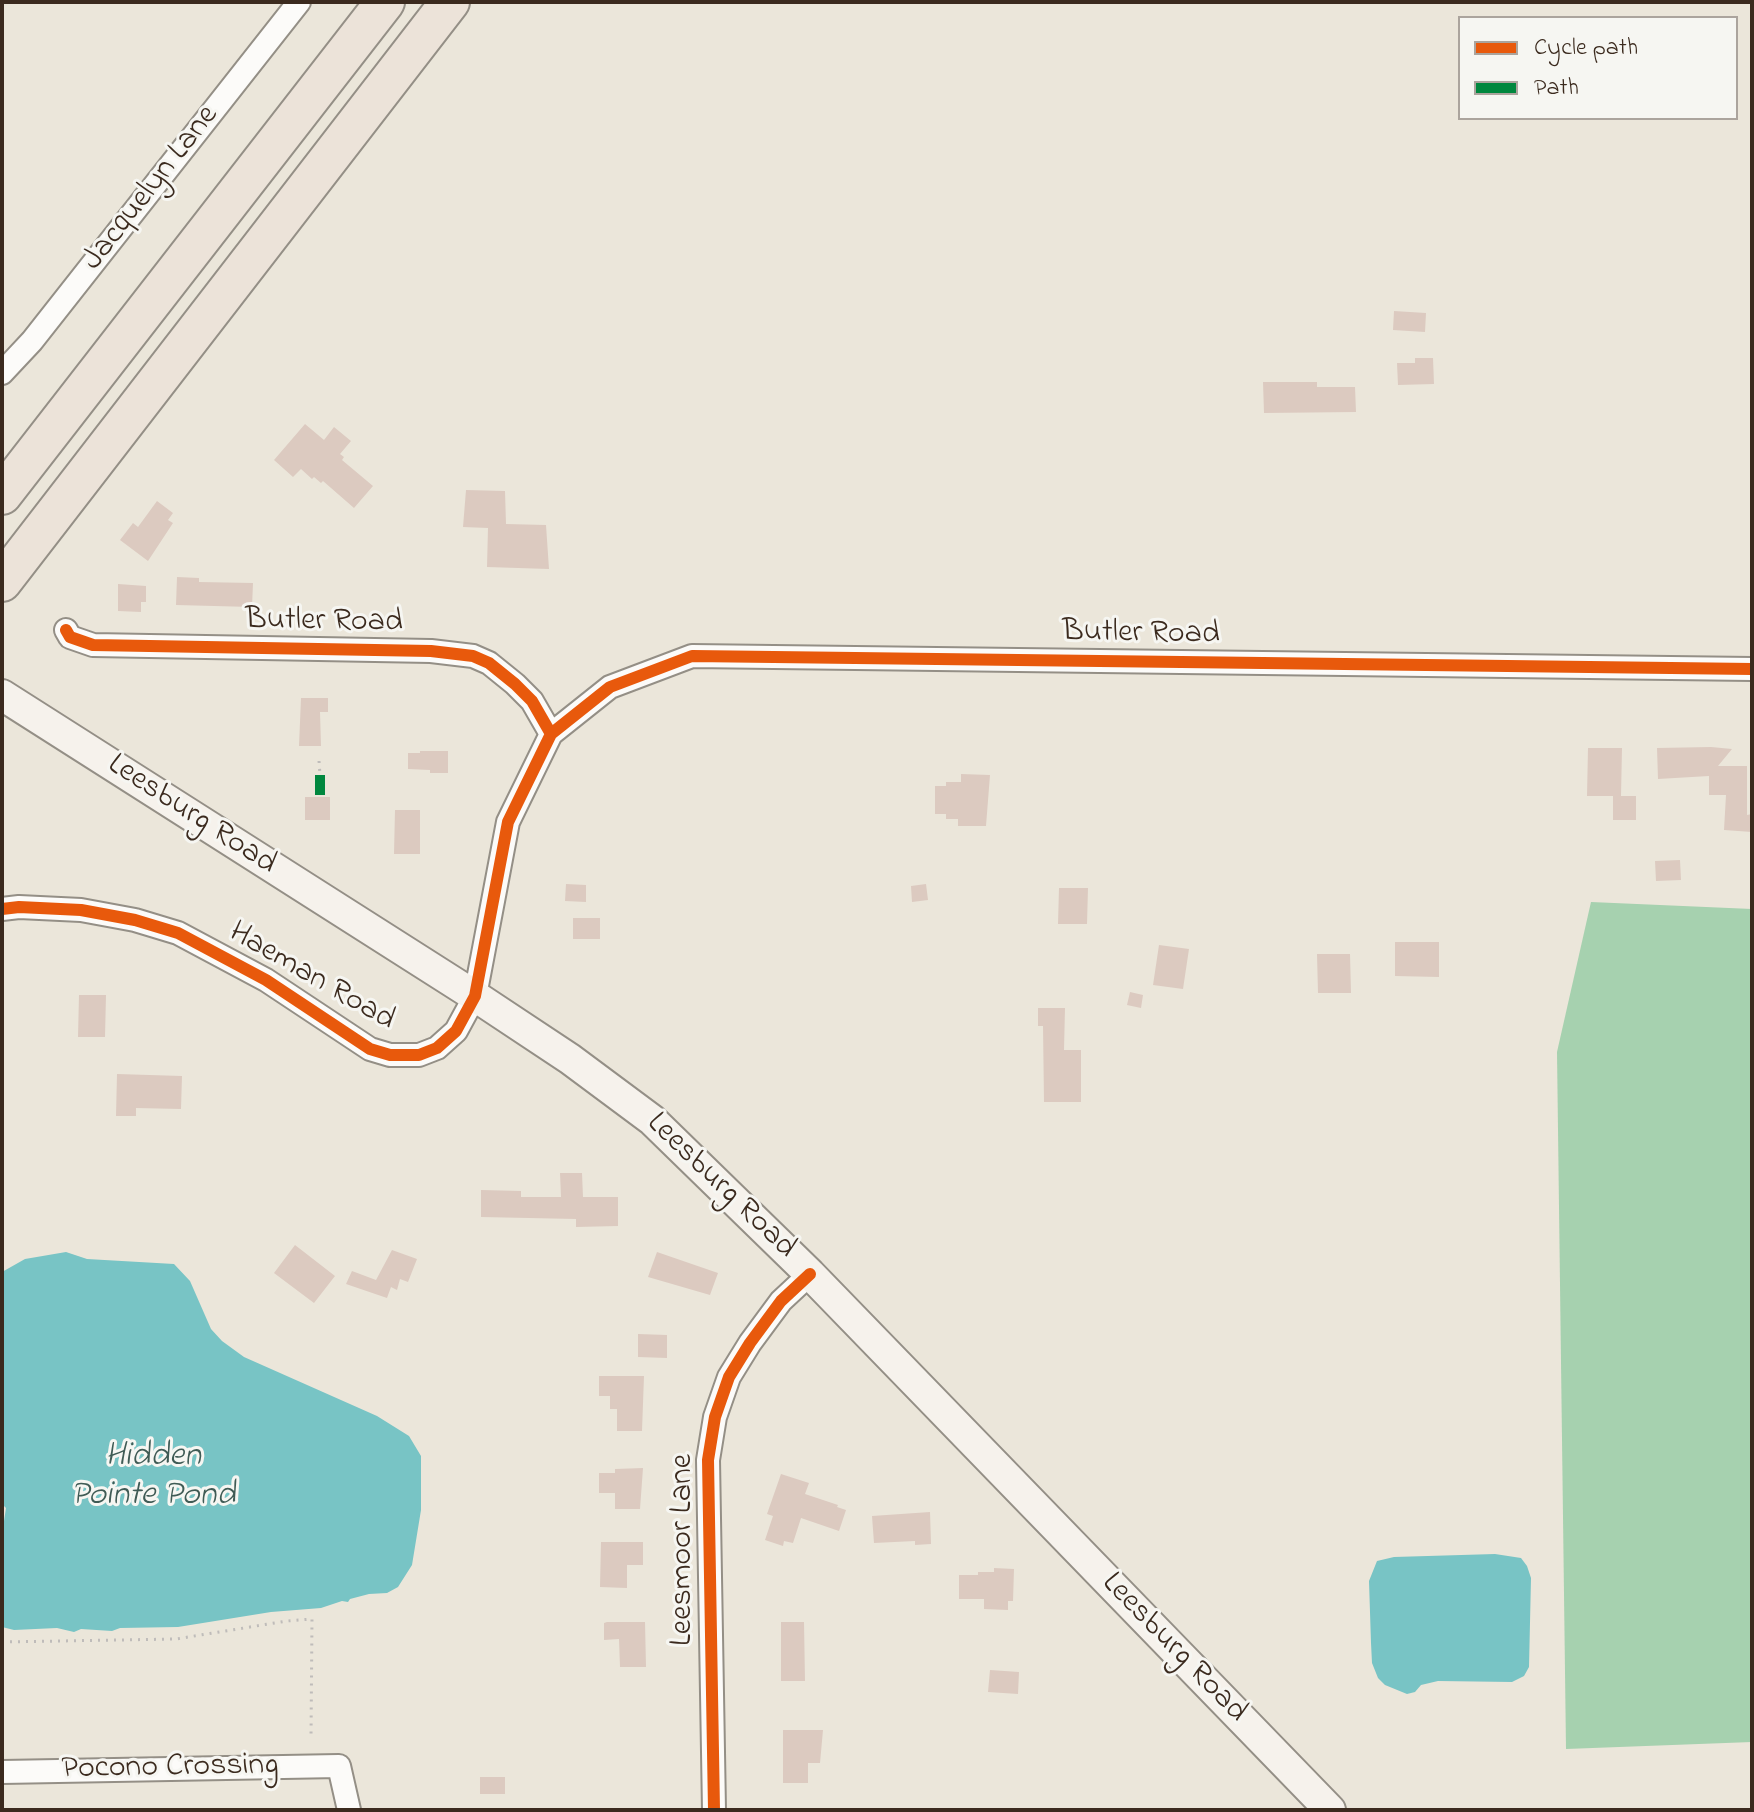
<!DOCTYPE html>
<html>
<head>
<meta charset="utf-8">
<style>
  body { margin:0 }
  #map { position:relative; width:1754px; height:1812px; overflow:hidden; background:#ebe6da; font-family:"Indie Flower",sans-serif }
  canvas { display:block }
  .frame { position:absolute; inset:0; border:4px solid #3b2a1e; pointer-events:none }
  .legend { position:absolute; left:1458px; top:16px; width:280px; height:104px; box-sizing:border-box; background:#f6f6f2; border:2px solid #aba49d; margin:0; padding:10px 14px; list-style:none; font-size:24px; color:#3b2a1e }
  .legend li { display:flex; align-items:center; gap:16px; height:40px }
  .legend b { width:40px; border:2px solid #aba49d }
</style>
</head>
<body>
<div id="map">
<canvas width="1754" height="1812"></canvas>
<div class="frame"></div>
<ul class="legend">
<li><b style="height:10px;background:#e8590c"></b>Cycle path</li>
<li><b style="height:10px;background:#00873e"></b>Path</li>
</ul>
</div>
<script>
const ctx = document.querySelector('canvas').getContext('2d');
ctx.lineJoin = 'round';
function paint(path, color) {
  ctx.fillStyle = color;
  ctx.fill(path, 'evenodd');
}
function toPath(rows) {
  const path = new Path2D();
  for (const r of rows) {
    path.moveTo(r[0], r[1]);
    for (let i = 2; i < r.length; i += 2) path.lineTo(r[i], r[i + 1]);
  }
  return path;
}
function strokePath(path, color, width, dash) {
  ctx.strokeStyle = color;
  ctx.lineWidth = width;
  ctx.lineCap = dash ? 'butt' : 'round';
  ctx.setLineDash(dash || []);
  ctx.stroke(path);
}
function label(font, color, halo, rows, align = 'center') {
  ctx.font = font + ' "Indie Flower",sans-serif';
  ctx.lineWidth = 6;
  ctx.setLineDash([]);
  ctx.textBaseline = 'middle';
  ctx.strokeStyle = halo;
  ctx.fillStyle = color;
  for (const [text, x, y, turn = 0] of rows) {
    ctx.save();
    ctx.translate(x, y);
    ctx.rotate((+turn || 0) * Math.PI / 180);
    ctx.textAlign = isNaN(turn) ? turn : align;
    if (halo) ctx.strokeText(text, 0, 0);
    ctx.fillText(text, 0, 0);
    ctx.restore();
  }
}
paint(toPath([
  [1591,902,1752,909,1752,1742,1566,1749,1557,1052]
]), '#a6d1af');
paint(toPath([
  [66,1252,87,1259,174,1264,190,1281,211,1329,222,1341,244,1357,377,1416,409,1436,421,1456,421,1510,412,1565,398,1587,387,1593,369,1594,350,1599,348,1602,342,1601,321,1608,271,1612,178,1627,120,1628,112,1631,81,1629,74,1632,57,1628,14,1630,2,1627,2,1534,6,1508,2,1504,2,1272,25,1259],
  [1495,1554,1521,1558,1527,1566,1531,1578,1529,1667,1524,1676,1512,1682,1438,1681,1421,1685,1415,1692,1407,1694,1385,1685,1378,1678,1372,1663,1371,1643,1369,1581,1377,1561,1394,1557]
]), '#78c4c5');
paint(toPath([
  [1394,311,1426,313,1425,332,1393,330],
  [1415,358,1433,358,1434,384,1398,385,1397,363,1415,363],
  [1263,382,1317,382,1317,387,1355,387,1356,412,1264,413],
  [305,424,324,440,334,427,351,441,340,454,344,457,342,460,373,486,354,508,323,481,321,483,314,477,312,479,301,469,293,477,274,460],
  [466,490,505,491,506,524,546,525,549,569,487,567,488,528,463,527],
  [157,501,173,513,168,520,173,523,148,561,120,540,133,523,138,527],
  [177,577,199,578,199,582,253,583,252,607,176,605],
  [118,584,146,586,146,602,141,602,141,612,118,611],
  [301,698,328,698,328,712,320,712,321,746,299,746],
  [1711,747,1732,749,1718,766,1747,766,1747,815,1752,814,1752,832,1724,830,1726,795,1709,795,1709,776,1658,779,1657,748],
  [1588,748,1622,748,1621,796,1636,796,1636,820,1613,820,1613,796,1587,796],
  [420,751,448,751,448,773,430,773,430,770,408,769,408,753,420,753],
  [961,774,990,775,986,826,958,826,958,819,946,819,946,814,935,814,935,786,946,786,946,782,961,782],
  [305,797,330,797,330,820,305,820],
  [395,810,420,810,420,854,394,854],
  [1680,860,1681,880,1656,881,1655,861],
  [566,884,586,885,586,902,565,901],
  [926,884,928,900,912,902,911,886],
  [1059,888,1088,888,1087,924,1058,924],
  [573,918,600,918,600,939,573,939],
  [1395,942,1439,942,1439,977,1395,976],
  [1159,945,1189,949,1183,989,1153,985],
  [1317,954,1350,954,1351,993,1318,993],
  [1130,992,1143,995,1141,1008,1127,1005],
  [79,995,106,995,105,1037,78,1037],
  [1038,1008,1065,1008,1064,1050,1081,1050,1081,1102,1044,1102,1043,1026,1038,1026],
  [117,1074,182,1076,181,1109,136,1108,136,1116,116,1116],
  [560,1173,582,1173,583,1197,618,1197,618,1226,576,1227,576,1219,481,1217,481,1190,521,1191,521,1197,561,1197],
  [295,1245,335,1276,314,1303,274,1273],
  [392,1250,417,1259,408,1282,400,1279,397,1290,391,1287,387,1298,346,1284,352,1271,376,1280],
  [657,1252,718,1273,710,1295,648,1277],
  [638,1334,667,1335,667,1358,638,1357],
  [599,1376,644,1376,642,1431,617,1431,617,1409,610,1409,610,1396,599,1396],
  [643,1468,640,1509,615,1509,615,1493,599,1493,599,1473,615,1473,615,1469],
  [781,1474,809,1483,805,1494,838,1505,837,1507,846,1510,839,1531,801,1518,793,1543,784,1541,783,1546,765,1540,773,1516,767,1514],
  [930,1512,931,1544,915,1545,915,1541,874,1543,872,1516],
  [601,1542,643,1542,643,1565,627,1565,627,1588,600,1587],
  [994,1568,1014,1569,1013,1601,1008,1601,1008,1610,984,1609,984,1599,959,1599,959,1575,978,1575,978,1572,994,1572],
  [607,1622,645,1622,646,1667,620,1667,619,1639,604,1640,604,1623],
  [781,1622,804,1622,805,1681,781,1681],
  [990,1670,1019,1672,1018,1694,988,1692],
  [783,1730,823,1730,820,1763,808,1763,808,1783,783,1783],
  [480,1777,505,1777,505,1794,480,1794]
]), '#dccac0');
const minor = toPath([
  [2,373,32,341,299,2],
  [66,630,70,637,93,645,431,651,473,656,489,663,515,684,532,701,551,734],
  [2,909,19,907,81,910,135,920,178,933,266,980,370,1049,390,1055,419,1055,437,1048,456,1031,475,996,508,822,551,734,610,687,692,656,1752,669],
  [2,1772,339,1766,349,1810],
  [714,1810,708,1460,715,1417,729,1377,750,1343,781,1301,810,1274]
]);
const secondary = toPath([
  [2,695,475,996,570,1059,652,1120,810,1274,1330,1810]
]);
const motorway = toPath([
  [2,495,385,2],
  [2,582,450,2]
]);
strokePath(minor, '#948f86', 26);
strokePath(secondary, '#948f86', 34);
strokePath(motorway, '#948f86', 42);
strokePath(toPath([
  [319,761,320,775],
  [2,1642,176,1639,287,1621,312,1619,311,1737]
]), '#bfbcba', 3, [2, 6]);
strokePath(minor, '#fcfbf9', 22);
strokePath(secondary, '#f6f2ec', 30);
strokePath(motorway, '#ece3d9', 38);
strokePath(toPath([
  [320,775,320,797]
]), '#00873e', 10, [20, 10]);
strokePath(toPath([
  [66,630,70,637,93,645,431,651,473,656,489,663,515,684,532,701,551,734],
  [2,909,19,907,81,910,135,920,178,933,266,980,370,1049,390,1055,419,1055,437,1048,456,1031,475,996,508,822,551,734,610,687,692,656,1752,669],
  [714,1810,708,1460,715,1417,729,1377,750,1343,781,1301,810,1274]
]), '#e8590c', 12);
label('32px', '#3b2a1e', '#f6f6f2', [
  ["Jacquelyn Lane",152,189,-52],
  ["Butler Road",324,623,1],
  ["Butler Road",1141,635,1],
  ["Leesburg Road",191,816,33],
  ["Haeman Road",311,978,30],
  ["Leesburg Road",720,1187,44],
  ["Leesmoor Lane",685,1550,-90],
  ["Leesburg Road",1173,1649,46],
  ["Pocono Crossing",170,1769,-1]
]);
label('italic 34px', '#3f5b55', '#f6f6f2', [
  ["Hidden",153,1458],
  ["Pointe Pond",153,1497]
]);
</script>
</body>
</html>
